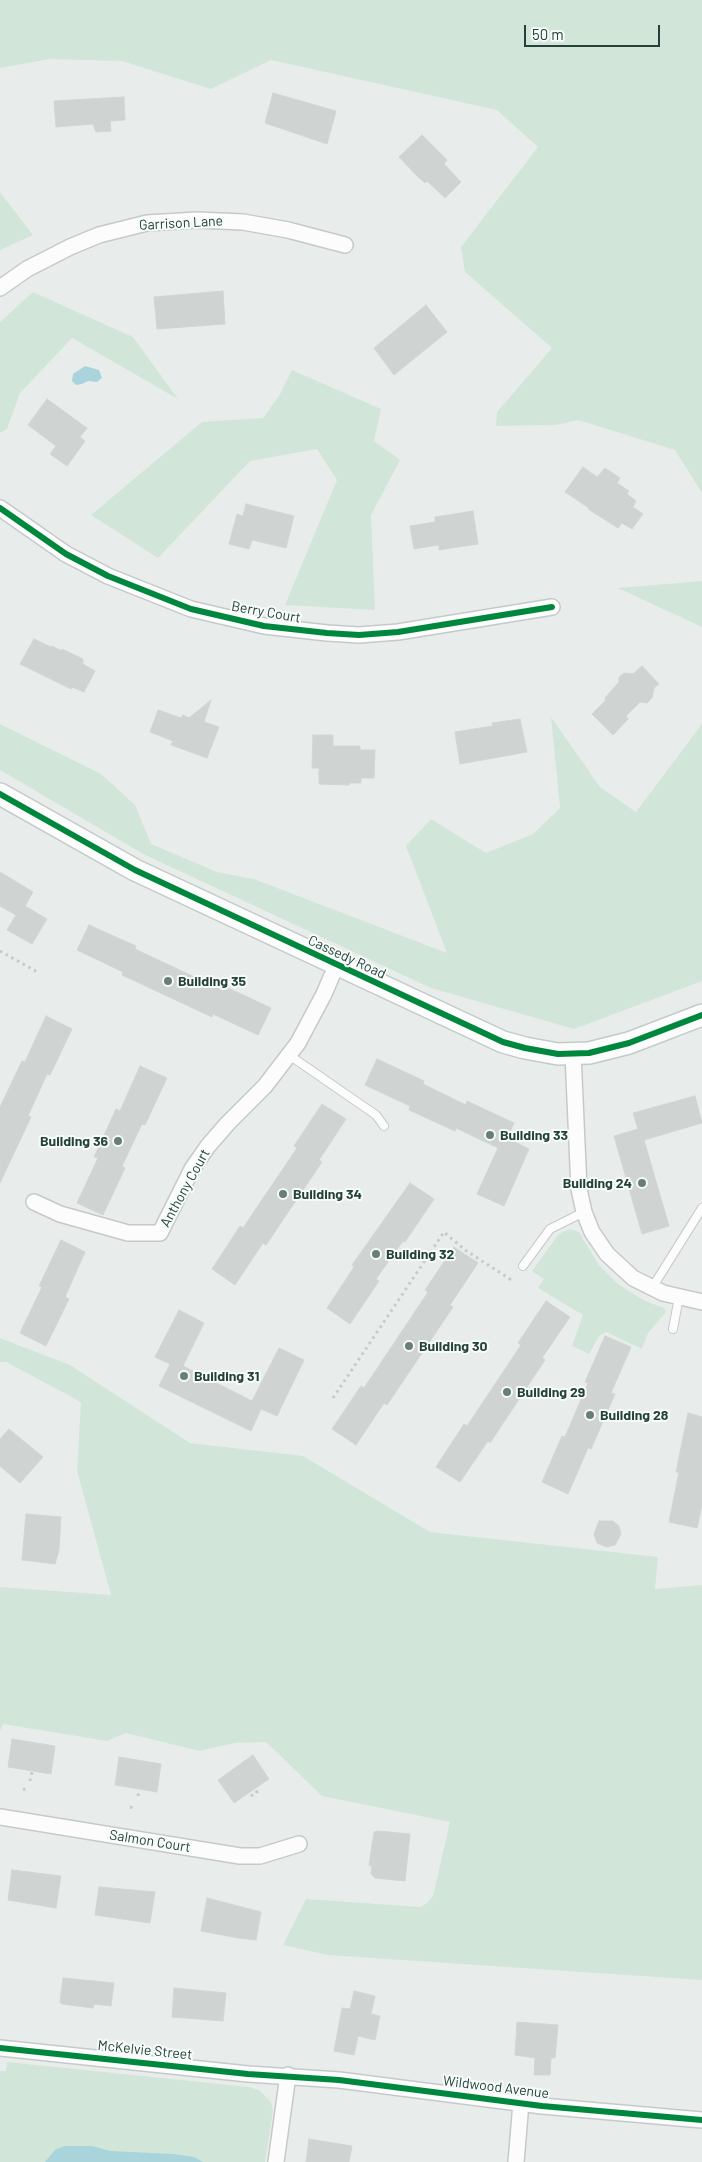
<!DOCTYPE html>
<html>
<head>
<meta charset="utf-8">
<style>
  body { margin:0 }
  #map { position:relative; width:702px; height:2162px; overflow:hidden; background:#e8edeb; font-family:Barlow,sans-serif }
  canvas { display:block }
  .scale { position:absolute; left:524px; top:25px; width:136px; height:22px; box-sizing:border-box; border:2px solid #24423a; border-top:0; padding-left:6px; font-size:15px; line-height:18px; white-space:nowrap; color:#24423a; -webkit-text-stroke:4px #f7fbf9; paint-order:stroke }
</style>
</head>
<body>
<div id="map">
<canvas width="702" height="2162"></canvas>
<div class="scale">50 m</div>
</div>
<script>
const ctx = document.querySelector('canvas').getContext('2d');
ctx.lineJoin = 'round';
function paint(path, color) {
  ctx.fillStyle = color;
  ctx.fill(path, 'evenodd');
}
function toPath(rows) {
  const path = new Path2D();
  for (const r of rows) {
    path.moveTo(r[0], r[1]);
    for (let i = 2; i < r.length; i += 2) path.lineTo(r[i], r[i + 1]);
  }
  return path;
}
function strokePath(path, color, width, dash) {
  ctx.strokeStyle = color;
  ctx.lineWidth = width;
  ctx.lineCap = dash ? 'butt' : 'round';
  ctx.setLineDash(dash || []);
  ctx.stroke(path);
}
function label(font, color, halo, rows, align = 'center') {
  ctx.font = font + ' Barlow,sans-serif';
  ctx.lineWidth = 4;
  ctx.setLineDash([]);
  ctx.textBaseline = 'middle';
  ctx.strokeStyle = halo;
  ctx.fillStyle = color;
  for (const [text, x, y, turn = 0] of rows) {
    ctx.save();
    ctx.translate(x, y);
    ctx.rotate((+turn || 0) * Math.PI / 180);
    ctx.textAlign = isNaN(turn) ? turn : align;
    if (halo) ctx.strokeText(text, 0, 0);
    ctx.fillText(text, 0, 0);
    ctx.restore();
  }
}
paint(toPath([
  [0,0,702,0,702,493,675,450,578,420,556,425,496,426,497,412,552,348,465,272,461,247,538,147,497,110,271,60,211,89,122,61,50,59,0,68],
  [0,192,33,235,0,250],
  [33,292,133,337,178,399,72,338,20,393,7,429,0,433,0,322],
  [292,370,381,409,374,441,400,460,371,515,375,610,285,605,337,480,317,449,250,461,158,558,91,515,202,422,263,418,279,396],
  [702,581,702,627,618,588],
  [551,717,600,787,636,812,702,724,702,981,574,1029,431,988,145,855,0,770,0,724,101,774,135,805,151,844,217,872,254,879,447,953,406,846,431,819,486,853,533,834,560,808],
  [571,1229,579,1232,599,1265,618,1284,643,1300,664,1308,666,1312,648,1333,642,1349,606,1332,599,1336,589,1354,572,1346,583,1315,538,1288,544,1279,532,1271,556,1238,562,1232],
  [0,1338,70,1365,190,1443,303,1456,430,1532,658,1557,655,1589,702,1585,702,1980,328,1955,283,1945,306,1899,420,1907,427,1903,433,1896,450,1822,322,1796,266,1742,235,1743,199,1751,126,1733,107,1741,3,1724,0,1731,0,1587,111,1595,77,1471,81,1402,6,1362,0,1362],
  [7,2062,249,2087,259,2090,271,2102,273,2111,265,2162,0,2162,0,2071,6,2071]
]), '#d1e6d8');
paint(toPath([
  [85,366,99,370,102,378,97,382,88,381,82,384,76,385,72,381,73,374],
  [65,2146,92,2146,110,2151,173,2154,194,2157,203,2162,45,2162,56,2149]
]), '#a9d4db');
const building = toPath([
  [273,93,336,111,327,144,265,123,273,93],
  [124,97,125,120,110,121,111,131,96,132,93,124,56,127,54,101,124,97],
  [422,135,447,160,444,164,461,182,445,198,427,181,425,183,417,176,399,157,422,135],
  [223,291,225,324,157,329,154,297,223,291],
  [426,305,447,332,394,375,374,348,426,305],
  [47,399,87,428,80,437,85,441,67,466,50,454,56,446,28,425,47,399],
  [583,467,597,477,605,468,620,478,617,483,629,491,627,494,636,501,633,507,643,514,632,529,622,523,618,528,588,509,589,508,565,492,583,467],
  [246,504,294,516,286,548,252,540,249,549,229,544,237,514,243,516,246,504],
  [473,511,478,544,439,550,439,545,414,549,410,526,435,522,435,517,473,511],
  [34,639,51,647,52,646,62,651,62,649,83,659,83,664,95,671,84,692,72,687,71,689,20,664,34,639],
  [642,666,659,684,654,688,652,698,647,703,640,702,626,716,628,719,613,735,592,714,606,700,605,698,619,682,619,677,624,673,633,674,642,666],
  [211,700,204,722,219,727,207,758,171,745,173,741,150,732,158,710,181,718,183,715,189,718,211,700],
  [520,719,527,752,460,764,455,732,493,726,492,723,520,719],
  [313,735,333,735,333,746,360,746,360,750,375,750,374,778,361,778,361,783,349,783,349,785,319,784,319,768,312,768,313,735],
  [0,872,33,892,25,906,47,919,32,944,7,930,16,915,0,906,0,872],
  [89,925,136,946,135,949,222,990,224,986,271,1008,258,1035,213,1014,212,1017,122,975,123,972,77,950,89,925],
  [46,1016,72,1029,50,1075,47,1074,28,1116,31,1117,0,1183,0,1107,22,1061,25,1062,46,1016],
  [377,1059,424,1081,423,1084,466,1105,467,1101,514,1123,507,1138,529,1149,504,1206,477,1194,498,1148,456,1128,455,1131,409,1110,410,1106,365,1085,377,1059],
  [140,1066,167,1078,145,1125,142,1124,122,1166,125,1168,103,1215,77,1203,98,1158,94,1157,116,1109,120,1111,140,1066],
  [695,1096,702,1123,644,1140,669,1226,642,1234,614,1136,638,1129,633,1113,695,1096],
  [322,1104,346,1119,319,1160,322,1162,266,1245,263,1243,235,1285,212,1269,240,1226,243,1228,297,1148,294,1146,322,1104],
  [410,1183,434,1199,405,1242,403,1241,376,1279,379,1281,350,1324,327,1308,354,1267,352,1265,410,1183],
  [61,1240,85,1252,65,1297,69,1299,46,1346,20,1333,42,1287,39,1286,61,1240],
  [454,1247,478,1263,450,1305,453,1307,387,1405,384,1403,356,1445,332,1429,361,1386,364,1388,428,1292,425,1290,454,1247],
  [546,1301,570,1317,542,1358,545,1360,490,1443,488,1441,460,1482,436,1467,464,1424,467,1426,521,1345,518,1343,546,1301],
  [179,1310,204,1323,183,1366,252,1401,279,1348,304,1360,277,1416,261,1409,251,1431,159,1386,170,1364,155,1357,179,1310],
  [605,1336,631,1347,611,1393,615,1394,591,1449,588,1448,568,1494,542,1482,562,1436,565,1437,588,1383,585,1382,605,1336],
  [688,1413,702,1417,702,1505,697,1528,669,1522,679,1472,676,1472,688,1413],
  [9,1429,43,1457,20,1483,0,1466,0,1439,9,1429],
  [26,1514,61,1517,59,1550,55,1564,22,1560,26,1514],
  [599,1521,613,1521,619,1526,621,1534,615,1545,606,1547,597,1543,594,1534,599,1521],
  [12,1739,55,1746,51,1774,8,1767,12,1739],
  [253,1755,269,1779,234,1803,218,1780,253,1755],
  [119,1757,161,1764,157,1792,115,1785,119,1757],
  [378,1831,410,1834,405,1881,375,1878,371,1874,372,1866,369,1865,374,1832,378,1831],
  [12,1870,61,1876,56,1908,8,1900,12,1870],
  [99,1887,155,1892,150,1923,95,1915,99,1887],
  [207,1898,261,1912,256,1940,238,1938,201,1931,207,1898],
  [63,1978,114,1983,111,2006,94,2004,93,2008,62,2004,60,2002,63,1978],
  [174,1988,226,1993,223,2021,172,2017,174,1988],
  [354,1991,375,1996,371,2014,380,2016,375,2040,358,2036,354,2055,334,2051,342,2008,350,2009,354,1991],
  [517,2022,558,2025,555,2058,551,2058,550,2075,534,2075,535,2058,515,2055,517,2022],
  [309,2139,352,2146,349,2162,306,2162,309,2139]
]);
paint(building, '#cfd4d2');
strokePath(building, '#d1d6d4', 1);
const lane = toPath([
  [289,1055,376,1115,384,1126],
  [523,1266,550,1229,584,1212],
  [652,1288,702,1208],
  [673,1329,679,1297]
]);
const street = toPath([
  [0,288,27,269,70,247,99,235,147,223,197,220,243,222,288,230,345,245],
  [0,508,66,554,108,576,191,609,264,626,327,633,359,635,398,632,552,607],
  [573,1054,579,1189,584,1212,592,1232,607,1254,633,1278,663,1293,702,1302],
  [34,1202,60,1214,128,1233,160,1233,192,1169,208,1146,228,1123,265,1086,298,1043,324,994,336,966],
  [0,1817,240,1856,260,1856,299,1844],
  [0,2048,248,2074,339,2080,542,2106,702,2120],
  [276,2162,288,2075],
  [516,2162,521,2103]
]);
const secondary = toPath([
  [0,794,135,870,503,1042,525,1048,558,1054,589,1053,629,1043,702,1015]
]);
strokePath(lane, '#c5cac8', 10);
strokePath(street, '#c5cac8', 18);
strokePath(secondary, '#c3cbc8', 24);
strokePath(toPath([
  [0,951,39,973],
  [333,1398,444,1232,465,1250,513,1281],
  [30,1781,32,1772],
  [23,1789,27,1790],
  [138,1796,139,1791],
  [251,1796,257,1792,254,1789],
  [130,1807,134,1808]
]), '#c3ccca', 3, [2.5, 4]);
strokePath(lane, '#fcfcfc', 8);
strokePath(street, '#fcfcfc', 15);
strokePath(secondary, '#fcfcfc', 21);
strokePath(toPath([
  [0,508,66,554,108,576,191,609,264,626,327,633,359,635,398,632,552,607],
  [0,794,135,870,503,1042,525,1048,558,1054,589,1053,629,1043,702,1015],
  [0,2048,248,2074,339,2080,542,2106,702,2120]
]), '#00873e', 6);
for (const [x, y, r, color] of [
  [168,981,5,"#697e78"],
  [490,1135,5,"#697e78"],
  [118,1141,5,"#697e78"],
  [642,1183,5,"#697e78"],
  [283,1194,5,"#697e78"],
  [376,1254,5,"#697e78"],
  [409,1346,5,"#697e78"],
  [184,1376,5,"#697e78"],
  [507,1392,5,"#697e78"],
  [590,1415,5,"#697e78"]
]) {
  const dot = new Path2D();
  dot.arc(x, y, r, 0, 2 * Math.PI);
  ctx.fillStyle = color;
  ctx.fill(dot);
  strokePath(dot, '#f7fbf9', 2);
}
label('14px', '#24423a', '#f7fbf9', [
  ["Garrison Lane",181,223,-3],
  ["Berry Court",266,612,10],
  ["Cassedy Road",347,957,25],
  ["Anthony Court",185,1188,-61],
  ["Salmon Court",150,1841,9],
  ["McKelvie Street",145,2050,6],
  ["Wildwood Avenue",496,2087,7]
]);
label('bold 14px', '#24423a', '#f7fbf9', [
  ["Building 35",178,981],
  ["Building 33",500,1135],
  ["Building 36",108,1141,"right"],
  ["Building 24",632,1183,"right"],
  ["Building 34",293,1194],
  ["Building 32",386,1254],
  ["Building 30",419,1346],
  ["Building 31",194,1376],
  ["Building 29",517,1392],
  ["Building 28",600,1415]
], 'left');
</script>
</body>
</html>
